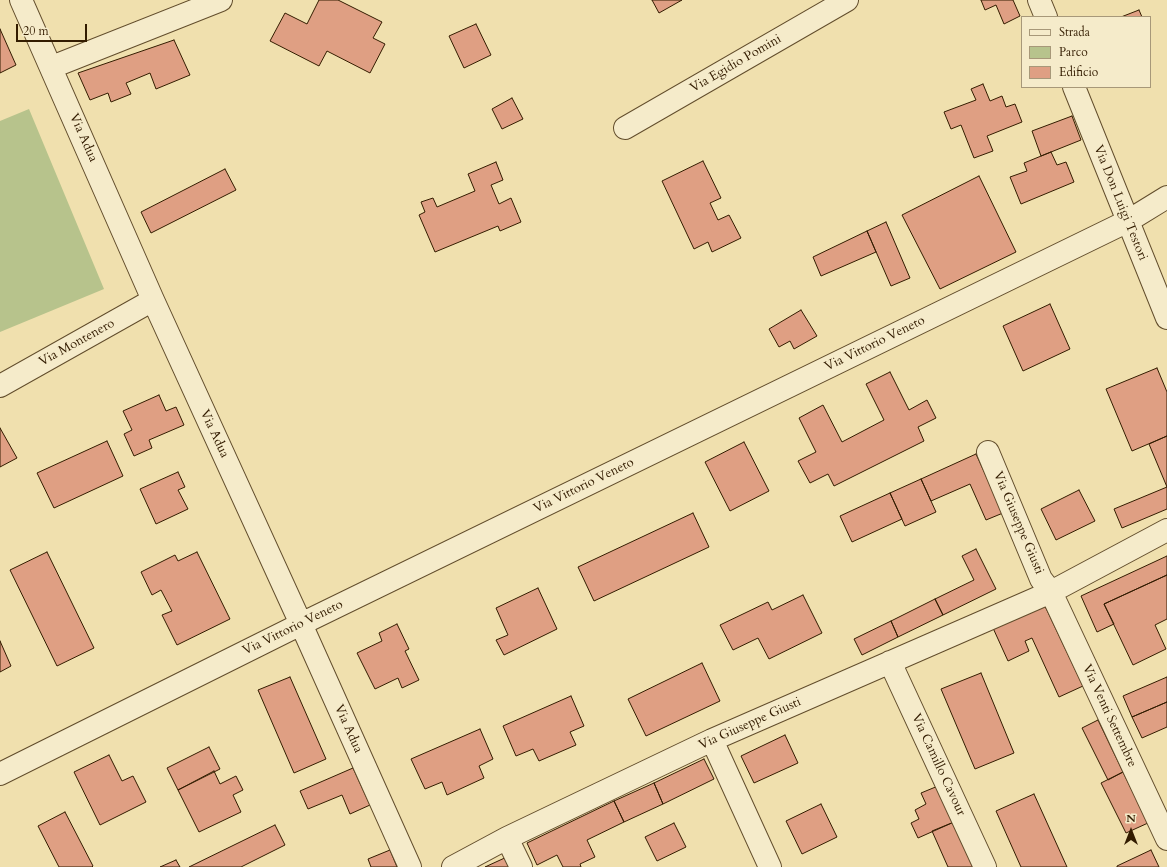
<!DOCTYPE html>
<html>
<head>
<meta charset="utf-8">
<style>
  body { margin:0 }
  #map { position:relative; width:1167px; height:867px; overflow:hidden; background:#f0e0ae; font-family:Cardo,serif }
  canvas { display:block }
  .legend { position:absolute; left:1021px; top:16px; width:130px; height:72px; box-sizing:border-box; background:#f5ebca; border:1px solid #a79879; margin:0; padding:5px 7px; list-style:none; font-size:12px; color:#331c00 }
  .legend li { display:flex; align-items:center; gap:8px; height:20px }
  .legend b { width:20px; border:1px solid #a79879 }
  .north { position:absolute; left:1111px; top:811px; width:40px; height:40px; -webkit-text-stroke:3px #f5ebca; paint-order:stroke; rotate:0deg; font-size:11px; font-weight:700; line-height:16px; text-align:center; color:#331c00 }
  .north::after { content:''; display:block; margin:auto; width:14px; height:18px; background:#331c00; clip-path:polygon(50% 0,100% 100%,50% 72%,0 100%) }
  .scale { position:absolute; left:16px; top:24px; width:71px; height:18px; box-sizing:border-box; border:2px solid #331c00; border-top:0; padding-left:5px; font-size:12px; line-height:14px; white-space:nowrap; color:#331c00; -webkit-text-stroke:3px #f5ebca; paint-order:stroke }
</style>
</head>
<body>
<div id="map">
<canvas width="1167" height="867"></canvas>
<ul class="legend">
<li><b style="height:5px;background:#f5ebca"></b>Strada</li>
<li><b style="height:11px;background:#b7c38c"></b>Parco</li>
<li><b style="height:11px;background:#df9f83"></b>Edificio</li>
</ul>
<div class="north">N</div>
<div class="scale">20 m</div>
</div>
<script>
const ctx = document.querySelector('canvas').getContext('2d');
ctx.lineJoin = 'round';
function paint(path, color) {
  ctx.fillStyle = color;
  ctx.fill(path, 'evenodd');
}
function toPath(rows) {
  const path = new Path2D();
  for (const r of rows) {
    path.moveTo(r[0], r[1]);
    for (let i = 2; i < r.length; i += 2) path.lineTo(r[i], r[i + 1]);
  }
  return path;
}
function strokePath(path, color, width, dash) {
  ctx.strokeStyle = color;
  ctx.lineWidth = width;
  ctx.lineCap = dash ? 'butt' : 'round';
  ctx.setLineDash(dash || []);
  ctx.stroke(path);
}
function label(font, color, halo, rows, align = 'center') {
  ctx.font = font + ' Cardo,serif';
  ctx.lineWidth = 3.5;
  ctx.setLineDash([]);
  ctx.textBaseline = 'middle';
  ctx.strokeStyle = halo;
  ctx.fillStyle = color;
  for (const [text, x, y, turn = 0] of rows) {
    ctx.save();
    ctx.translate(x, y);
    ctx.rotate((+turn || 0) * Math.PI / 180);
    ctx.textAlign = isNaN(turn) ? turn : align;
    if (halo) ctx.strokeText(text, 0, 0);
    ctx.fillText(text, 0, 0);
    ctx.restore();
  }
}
paint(toPath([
  [29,109,104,289,0,332,0,121]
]), '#b7c38c');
const building = toPath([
  [319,0,338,0,382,22,373,38,385,44,370,73,327,51,319,66,270,41,285,13,307,24,319,0],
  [652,0,682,0,659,13,652,0],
  [981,0,1013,0,1020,16,1004,24,996,5,985,10,981,0],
  [1139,10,1142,17,1121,17,1139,10],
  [476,24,491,55,464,68,449,36,476,24],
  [0,29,16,65,0,73,0,29],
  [174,40,190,75,156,89,150,73,126,83,131,94,111,102,108,93,90,100,78,73,174,40],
  [983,84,990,101,1002,96,1006,107,1015,104,1022,122,987,136,993,151,974,158,961,125,951,129,944,112,976,100,971,89,983,84],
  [512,98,523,119,502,129,492,109,512,98],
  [1072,116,1081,140,1041,156,1032,131,1072,116],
  [1051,152,1057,165,1066,162,1074,182,1021,204,1010,177,1027,171,1024,163,1051,152],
  [703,161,721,198,710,203,718,220,729,215,741,238,712,252,708,242,694,249,662,181,703,161],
  [496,162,503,180,491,185,499,204,511,198,521,222,500,231,498,226,435,252,419,215,425,212,421,202,433,198,437,207,475,191,468,174,496,162],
  [225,169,236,190,151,233,141,212,225,169],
  [979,176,1016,252,940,289,902,215,979,176],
  [886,222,910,278,891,286,867,231,886,222],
  [867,231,876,252,821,276,813,257,867,231],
  [1050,304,1070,349,1023,371,1003,326,1050,304],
  [801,310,817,336,794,349,790,341,779,347,769,329,801,310],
  [1157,368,1167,392,1167,436,1132,451,1106,389,1157,368],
  [890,372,909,410,927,400,936,418,918,427,924,441,834,486,828,474,810,483,798,461,816,452,799,418,823,405,842,442,884,420,866,384,890,372],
  [159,395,166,411,176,407,184,425,149,440,152,448,134,456,124,434,132,430,123,411,159,395],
  [0,428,17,458,0,467,0,428],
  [1167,436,1167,487,1149,444,1167,436],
  [107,441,123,476,54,508,37,473,107,441],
  [744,442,769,491,730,511,705,462,744,442],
  [976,454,1003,513,986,520,970,484,931,501,921,479,976,454],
  [178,472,185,487,178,490,188,509,156,524,140,489,178,472],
  [921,479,936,512,905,526,890,493,921,479],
  [1167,487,1167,509,1122,528,1114,509,1167,487],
  [1079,490,1095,521,1056,540,1041,509,1079,490],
  [890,493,902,519,852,542,840,516,890,493],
  [693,513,709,547,594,601,578,567,693,513],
  [976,549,996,589,943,615,935,599,974,580,962,556,976,549],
  [47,552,94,648,57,666,10,570,47,552],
  [197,552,230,619,177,645,162,615,172,611,161,590,152,595,141,572,175,555,178,561,197,552],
  [1167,556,1167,575,1104,604,1114,624,1097,632,1081,596,1167,556],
  [1167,575,1167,619,1155,625,1166,649,1133,665,1104,604,1167,575],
  [538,588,557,629,504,655,496,640,508,635,496,608,538,588],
  [803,595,822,633,769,659,758,638,733,650,720,625,768,602,772,610,803,595],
  [935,599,943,615,898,637,891,621,935,599],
  [1044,604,1083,686,1059,697,1032,638,1025,641,1029,651,1008,661,993,628,1044,604],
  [891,621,898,637,862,655,854,639,891,621],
  [397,624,409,649,405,651,419,680,402,688,398,678,375,689,357,653,382,641,379,633,397,624],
  [0,641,11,666,0,672,0,641],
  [702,663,720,701,646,736,628,699,702,663],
  [981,673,1014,753,975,769,941,689,981,673],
  [290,677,326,759,294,773,258,690,290,677],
  [1167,677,1167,702,1132,717,1123,696,1167,677],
  [571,696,584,726,570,732,576,745,539,761,533,749,516,756,503,726,571,696],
  [1167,702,1167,727,1142,738,1132,717,1167,702],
  [1098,720,1123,772,1108,780,1082,728,1098,720],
  [480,729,493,759,479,766,484,778,447,795,442,782,425,789,411,759,480,729],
  [785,735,798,763,754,783,741,756,785,735],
  [209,747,220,769,178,790,167,768,209,747],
  [109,755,122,781,133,776,146,802,100,825,74,772,109,755],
  [704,759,714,779,663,804,654,783,704,759],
  [353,768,370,805,350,814,342,795,308,809,300,791,353,768],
  [214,771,220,784,236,776,243,790,233,795,241,812,199,832,178,790,214,771],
  [1123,772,1148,823,1126,833,1101,783,1123,772],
  [654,783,663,804,624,822,614,801,654,783],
  [938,786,954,822,918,838,911,823,919,819,915,810,926,804,921,793,938,786],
  [1034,794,1067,867,1021,867,996,811,1034,794],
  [614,801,624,822,587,840,595,857,580,864,581,867,563,867,557,855,537,865,527,843,614,801],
  [821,804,837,837,802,854,786,821,821,804],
  [65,812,93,866,92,867,59,867,38,826,65,812],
  [954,822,974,867,948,867,932,831,954,822],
  [674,823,686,847,657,861,645,837,674,823],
  [275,825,285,845,241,867,189,867,275,825],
  [390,850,397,867,371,867,368,859,390,850],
  [1151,850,1159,867,1117,867,1117,866,1151,850],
  [509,856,514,867,485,867,509,856],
  [176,860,180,867,160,867,176,860]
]);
paint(building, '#df9f83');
strokePath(building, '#331c00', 1);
const minor = toPath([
  [21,0,153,300,301,624,410,867],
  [1039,0,1046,17],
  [52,67,221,0],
  [1074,87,1167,318],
  [625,128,847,0],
  [0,386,153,300],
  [988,452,1041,579,1051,592,1167,839],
  [890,662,985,867],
  [712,740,770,867],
  [0,774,301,624,1128,221,1167,197],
  [507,838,521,867],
  [453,867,507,838,712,740,1051,592,1167,530]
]);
strokePath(minor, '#624d2c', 24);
strokePath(minor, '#f5ebca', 22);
label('13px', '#331c00', '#f5ebca', [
  ["Via Egidio Pomini",736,64,-30],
  ["Via Adua",83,138,66],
  ["Via Don Luigi Testori",1120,203,68],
  ["Via Montenero",77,343,-29],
  ["Via Vittorio Veneto",875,344,-26],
  ["Via Adua",214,434,65],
  ["Via Vittorio Veneto",584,486,-26],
  ["Via Giuseppe Giusti",1018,523,67],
  ["Via Vittorio Veneto",293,628,-26],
  ["Via Venti Settembre",1109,716,65],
  ["Via Giuseppe Giusti",750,724,-24],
  ["Via Adua",348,729,66],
  ["Via Camillo Cavour",938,765,65]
]);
</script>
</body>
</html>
